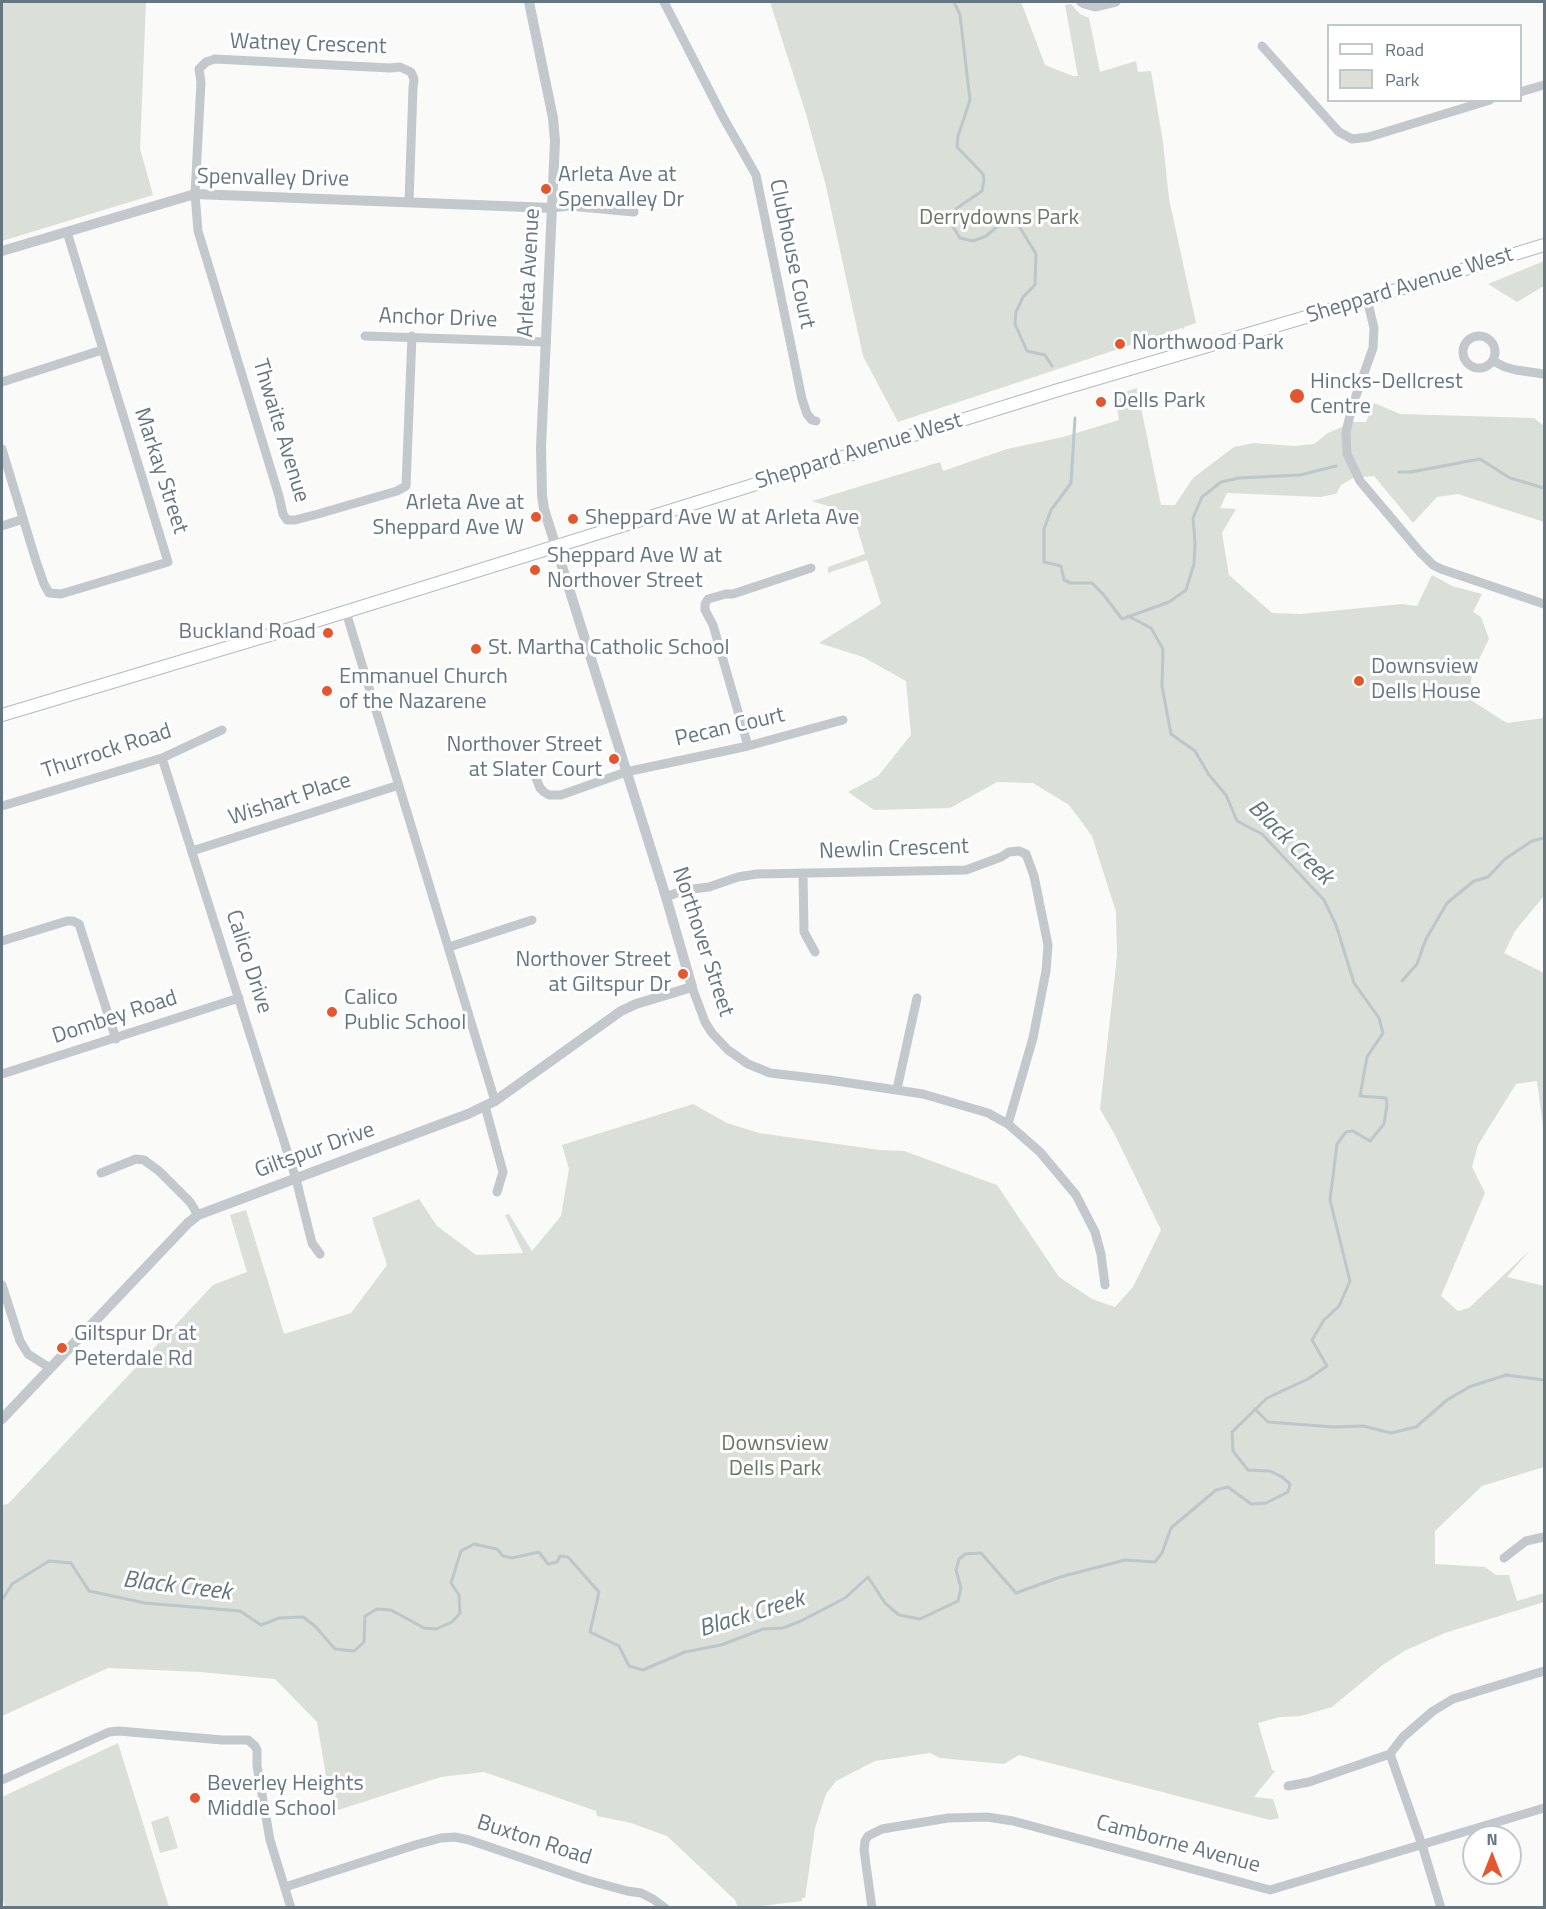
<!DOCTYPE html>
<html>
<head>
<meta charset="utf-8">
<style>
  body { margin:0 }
  #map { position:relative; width:1546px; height:1909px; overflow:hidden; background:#fafaf8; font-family:"Titillium Web",sans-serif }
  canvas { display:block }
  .frame { position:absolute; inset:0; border:3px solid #657683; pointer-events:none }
  .legend { position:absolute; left:1327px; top:24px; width:195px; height:78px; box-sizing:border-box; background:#fff; border:2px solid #c1c8cd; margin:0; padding:8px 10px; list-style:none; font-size:18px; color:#657683 }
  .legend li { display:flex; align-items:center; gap:12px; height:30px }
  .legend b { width:30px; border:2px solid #c1c8cd }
  .north { position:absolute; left:1462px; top:1825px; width:60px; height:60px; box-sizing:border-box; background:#fff; border:2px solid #c1c8cd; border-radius:50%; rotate:0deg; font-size:16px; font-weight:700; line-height:24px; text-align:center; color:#657683 }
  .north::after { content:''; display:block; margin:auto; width:21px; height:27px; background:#e4572e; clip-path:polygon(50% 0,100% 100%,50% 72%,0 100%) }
</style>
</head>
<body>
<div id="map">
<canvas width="1546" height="1909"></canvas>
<div class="frame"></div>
<ul class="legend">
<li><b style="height:8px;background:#fff"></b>Road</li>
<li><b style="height:16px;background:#dadfd7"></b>Park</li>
</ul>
<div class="north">N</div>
</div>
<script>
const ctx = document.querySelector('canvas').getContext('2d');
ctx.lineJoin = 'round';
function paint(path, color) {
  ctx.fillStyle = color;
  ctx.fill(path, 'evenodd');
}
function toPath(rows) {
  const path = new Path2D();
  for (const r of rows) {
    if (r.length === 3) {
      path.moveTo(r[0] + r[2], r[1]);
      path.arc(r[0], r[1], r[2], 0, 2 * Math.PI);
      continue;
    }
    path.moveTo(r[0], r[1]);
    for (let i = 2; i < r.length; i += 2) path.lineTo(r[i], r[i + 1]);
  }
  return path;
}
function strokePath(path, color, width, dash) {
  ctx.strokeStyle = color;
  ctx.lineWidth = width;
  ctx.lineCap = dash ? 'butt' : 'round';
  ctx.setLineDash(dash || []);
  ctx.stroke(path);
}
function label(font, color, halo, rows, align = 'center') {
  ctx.font = font + ' "Titillium Web",sans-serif';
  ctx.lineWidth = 6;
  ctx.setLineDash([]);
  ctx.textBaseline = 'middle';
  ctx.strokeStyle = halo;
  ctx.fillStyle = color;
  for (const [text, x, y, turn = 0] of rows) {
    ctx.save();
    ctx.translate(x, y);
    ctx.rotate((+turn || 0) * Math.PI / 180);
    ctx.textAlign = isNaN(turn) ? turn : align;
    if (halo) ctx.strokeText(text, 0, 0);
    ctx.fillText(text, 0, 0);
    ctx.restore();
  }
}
paint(toPath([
  [2,2,146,2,140,149,153,195,2,241],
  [770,2,1021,2,1045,65,1073,76,1078,76,1065,5,1071,4,1080,14,1089,18,1100,72,1136,61,1138,72,1151,71,1163,142,1169,199,1196,323,1184,327,1184,330,1182,328,898,422,863,356,826,186,806,114],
  [1544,261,1544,286,1517,302,1488,284],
  [1137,388,1161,505,1175,505,1193,478,1234,447,1254,443,1294,446,1314,444,1328,433,1353,422,1366,422,1374,403,1400,414,1534,418,1544,426,1544,522,1458,494,1437,497,1413,523,1374,476,1353,478,1341,485,1336,494,1320,497,1227,493,1220,508,1236,509,1222,533,1229,575,1272,613,1301,614,1402,604,1417,606,1432,575,1452,586,1482,594,1473,612,1481,617,1489,639,1472,673,1469,699,1507,723,1544,718,1544,896,1515,931,1504,953,1544,973,1544,1135,1537,1081,1516,1084,1478,1145,1472,1167,1485,1193,1441,1296,1458,1311,1469,1308,1530,1250,1507,1277,1544,1286,1544,1467,1482,1486,1435,1531,1435,1564,1485,1567,1496,1575,1509,1575,1517,1601,1544,1593,1544,1602,1445,1633,1406,1650,1384,1664,1332,1707,1301,1716,1280,1717,1258,1723,1272,1770,1275,1771,1254,1797,1273,1799,1279,1818,1270,1820,1019,1755,1004,1764,940,1758,930,1753,875,1761,836,1781,826,1794,815,1828,805,1898,802,1898,802,1901,754,1907,738,1908,735,1900,667,1836,631,1823,597,1816,596,1811,484,1772,441,1777,332,1812,317,1722,275,1679,200,1672,108,1668,2,1716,2,1505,8,1504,213,1285,247,1272,230,1215,246,1210,284,1334,351,1313,387,1265,372,1218,419,1199,437,1226,476,1255,523,1253,505,1215,509,1214,532,1251,561,1216,569,1169,562,1145,693,1104,727,1123,759,1133,880,1150,904,1151,997,1185,1059,1277,1092,1299,1115,1307,1133,1287,1161,1230,1116,1137,1100,1109,1117,956,1116,912,1092,836,1069,805,1033,783,997,782,950,808,874,810,848,792,878,776,911,735,906,681,863,657,819,643,881,604,867,560,828,573,828,567,865,554,853,514,812,501,940,462,943,471,1007,449,1063,437,1119,420,1115,395],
  [118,1743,169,1907,5,1907,2,1896,2,1797],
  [168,1816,178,1848,160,1853,151,1822]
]), '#dadfd7');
strokePath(toPath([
  [954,2,960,15,970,100,958,136,957,147,983,174,984,180,982,191,957,208,952,225,960,238,973,241,986,236,1009,217,1019,226,1036,254,1035,285,1023,297,1016,312,1015,324,1027,351,1045,355,1052,366],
  [1075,418,1071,483,1051,510,1044,529,1044,562,1061,566,1064,580,1071,583,1092,583,1103,594,1122,619,1169,602,1186,590,1194,564,1195,543,1193,518,1202,497,1221,482,1239,478,1300,475,1336,466],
  [1399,472,1411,472,1480,459,1510,478,1544,488],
  [1402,981,1417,964,1426,939,1447,903,1474,881,1488,877,1505,859,1532,841,1544,838],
  [1255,1409,1268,1422,1334,1427,1363,1426,1391,1433,1416,1427,1447,1400,1469,1387,1506,1375,1544,1380],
  [2,1600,12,1584,49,1561,71,1563,89,1591,145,1603,240,1611,261,1625,279,1618,303,1617,315,1626,335,1649,354,1651,364,1642,365,1616,377,1609,391,1610,424,1628,436,1629,452,1622,460,1613,459,1595,451,1583,461,1551,474,1544,497,1549,503,1556,512,1558,539,1552,548,1564,557,1562,560,1556,568,1557,599,1592,590,1632,619,1646,629,1666,643,1670,685,1652,721,1645,763,1629,783,1628,801,1621,845,1598,868,1577,885,1603,899,1615,920,1619,958,1601,961,1588,956,1570,959,1559,965,1554,981,1553,1016,1593,1060,1577,1125,1560,1155,1562,1162,1553,1171,1528,1216,1490,1228,1487,1251,1504,1266,1503,1288,1492,1290,1484,1282,1477,1270,1471,1248,1470,1233,1451,1232,1432,1267,1398,1308,1379,1327,1366,1312,1340,1324,1320,1339,1306,1350,1281,1330,1200,1337,1144,1346,1132,1353,1131,1370,1141,1384,1124,1387,1105,1386,1098,1360,1096,1367,1057,1383,1033,1379,1018,1354,983,1336,925,1324,900,1262,834,1237,821,1226,795,1209,775,1195,751,1171,734,1162,686,1163,649,1151,628,1128,616]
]), '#bbc7cb', 3);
const secondary = toPath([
  [2,715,303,625,1055,391,1367,299,1544,245]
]);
strokePath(secondary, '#b3babf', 14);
strokePath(toPath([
  [664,2,723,117,756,175,802,399,807,414,812,420,816,421],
  [1081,2,1084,4,1095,7,1116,2],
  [1262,46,1339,132,1352,139,1369,137,1490,100],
  [1520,92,1544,85],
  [409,202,413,88,414,79,411,72,400,67,390,68,215,59,206,62,199,69,201,82,195,194,198,231,279,496,283,514,287,520,295,520,318,514,397,491,406,486,412,336],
  [552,208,569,206,634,212],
  [1367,299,1374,328,1373,348,1352,407,1346,432,1347,454,1360,481,1420,552,1433,565,1441,569,1544,604],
  [365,336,546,342],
  [1479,352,16],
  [1493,361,1505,367,1516,370,1544,374],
  [2,382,102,350],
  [2,449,36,561,44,584,49,593,61,594,168,562,67,232],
  [2,526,23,519],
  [346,612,495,1101],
  [748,746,713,625,705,610,705,604,708,599,726,594,733,594,811,568],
  [162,758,296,1179,312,1243,320,1254],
  [534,773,540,788,544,792,549,795,561,795,626,772,748,746,843,720],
  [2,806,162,758,222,730],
  [192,851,399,785],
  [803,873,804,932,815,952],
  [666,897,684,890,709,887,738,877,757,874,966,870,1001,857,1009,852,1019,851,1026,854,1034,876,1048,945,1046,971,1033,1038,1008,1124],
  [2,941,67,921,73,921,79,924,116,1039],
  [449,947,532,920],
  [692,987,705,1022,712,1033,728,1050,748,1064,758,1068,770,1073,830,1080,923,1094,988,1113,1008,1124,1040,1152,1076,1195,1095,1232,1101,1254,1105,1285],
  [2,1074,239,998],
  [897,1089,917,998],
  [485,1106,503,1172,497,1192],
  [101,1173,136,1159,144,1160,159,1171,190,1202,198,1215],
  [2,1285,20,1341,28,1354,50,1368],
  [1504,1558,1526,1541,1544,1537],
  [1390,1754,1422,1845,1441,1908],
  [2,1780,109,1732,119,1731,222,1740,248,1740,255,1746,257,1750,257,1766,270,1840,291,1908],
  [1288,1786,1309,1782,1390,1754,1403,1737,1433,1711,1453,1699,1544,1671],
  [285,1887,415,1845,441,1838,455,1837,469,1840,587,1880,627,1891,641,1893,653,1899,665,1908],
  [872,1908,864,1850,865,1841,868,1836,882,1829,948,1818,987,1817,1013,1821,1270,1890,1544,1808]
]), '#c3c8cc', 9);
strokePath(toPath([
  [2,251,195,194,552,208],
  [2,1419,188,1223,198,1215,468,1114,495,1101,621,1011,636,1004,692,987,666,897,544,509,542,495,541,447,555,141,553,118,529,2]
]), '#c3c8cc', 10);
strokePath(secondary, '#fff', 12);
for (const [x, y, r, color] of [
  [546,189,6,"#e4572e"],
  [1120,344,6,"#e4572e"],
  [1297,396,8,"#e4572e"],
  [1101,402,6,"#e4572e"],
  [536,517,6,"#e4572e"],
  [573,519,6,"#e4572e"],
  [535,570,6,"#e4572e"],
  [328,633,6,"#e4572e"],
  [476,649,6,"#e4572e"],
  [1359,681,6,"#e4572e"],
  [327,691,6,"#e4572e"],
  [614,759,6,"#e4572e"],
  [683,974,6,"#e4572e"],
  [332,1012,6,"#e4572e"],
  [62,1348,6,"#e4572e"],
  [195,1798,6,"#e4572e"]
]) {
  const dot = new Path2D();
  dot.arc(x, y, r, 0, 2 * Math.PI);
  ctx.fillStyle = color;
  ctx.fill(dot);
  strokePath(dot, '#fff', 2);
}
label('22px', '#657683', '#fff', [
  ["Watney Crescent",308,45,2],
  ["Spenvalley Drive",273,179,1],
  ["Clubhouse Court",791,254,78],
  ["Arleta Avenue",530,273,-87],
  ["Sheppard Avenue West",1410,286,-17],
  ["Anchor Drive",438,319,2],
  ["Thwaite Avenue",280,431,73],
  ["Sheppard Avenue West",859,452,-17],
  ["Markay Street",160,471,72],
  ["Pecan Court",730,728,-13],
  ["Thurrock Road",107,752,-18],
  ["Wishart Place",290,800,-18],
  ["Newlin Crescent",894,850,-2],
  ["Northover Street",702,942,72],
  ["Calico Drive",248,962,72],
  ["Dombey Road",115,1018,-18],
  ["Giltspur Drive",315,1151,-20],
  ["Buxton Road",534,1841,18],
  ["Camborne Avenue",1178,1845,15]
]);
label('22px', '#657683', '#fff', [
  ["Arleta Ave at",558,176],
  ["Spenvalley Dr",558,201],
  ["Northwood Park",1132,344],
  ["Hincks-Dellcrest",1310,383],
  ["Centre",1310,408],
  ["Dells Park",1113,402],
  ["Arleta Ave at",524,504,"right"],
  ["Sheppard Ave W",524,529,"right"],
  ["Sheppard Ave W at Arleta Ave",585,519],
  ["Sheppard Ave W at",547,557],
  ["Northover Street",547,582],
  ["Buckland Road",316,633,"right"],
  ["St. Martha Catholic School",488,649],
  ["Downsview",1371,668],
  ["Dells House",1371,693],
  ["Emmanuel Church",339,678],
  ["of the Nazarene",339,703],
  ["Northover Street",602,746,"right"],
  ["at Slater Court",602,771,"right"],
  ["Northover Street",671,961,"right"],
  ["at Giltspur Dr",671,986,"right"],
  ["Calico",344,999],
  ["Public School",344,1024],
  ["Giltspur Dr at",74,1335],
  ["Peterdale Rd",74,1360],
  ["Beverley Heights",207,1785],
  ["Middle School",207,1810]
], 'left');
label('22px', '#687a64', '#fff', [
  ["Derrydowns Park",999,219],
  ["Downsview",775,1445],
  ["Dells Park",775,1470]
]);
label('italic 24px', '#60757c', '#fff', [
  ["Black Creek",1290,843,45],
  ["Black Creek",177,1587,7],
  ["Black Creek",752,1615,-17]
]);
</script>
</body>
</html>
